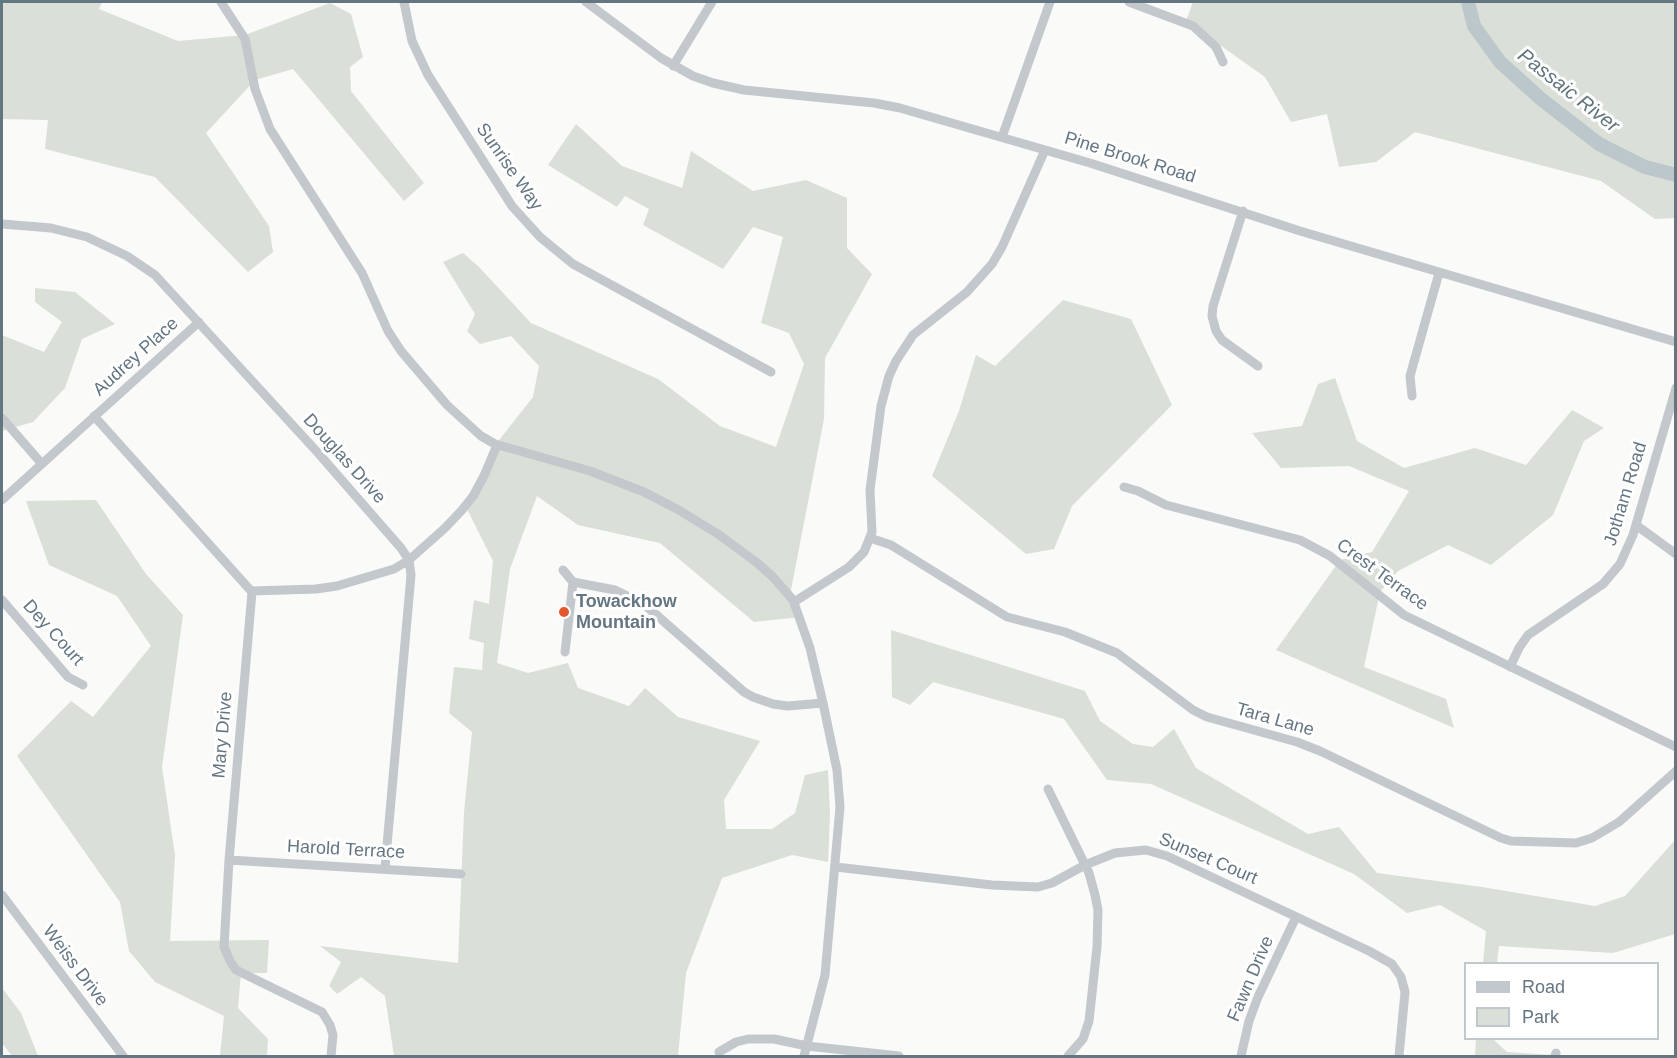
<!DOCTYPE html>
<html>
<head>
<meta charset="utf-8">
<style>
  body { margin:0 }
  #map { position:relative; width:1677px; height:1058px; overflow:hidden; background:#fafaf8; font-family:Arial,sans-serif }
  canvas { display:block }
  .frame { position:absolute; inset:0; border:3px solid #657683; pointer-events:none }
  .legend { position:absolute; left:1464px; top:962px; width:195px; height:78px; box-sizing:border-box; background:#fff; border:2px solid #c1c8cd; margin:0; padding:8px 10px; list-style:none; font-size:18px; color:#657683 }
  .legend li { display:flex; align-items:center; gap:12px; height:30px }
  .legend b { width:30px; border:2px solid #c1c8cd }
</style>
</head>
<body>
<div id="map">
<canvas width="1677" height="1058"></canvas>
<div class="frame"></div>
<ul class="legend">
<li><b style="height:8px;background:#c3c8cc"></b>Road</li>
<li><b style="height:16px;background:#dadfd7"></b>Park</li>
</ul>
</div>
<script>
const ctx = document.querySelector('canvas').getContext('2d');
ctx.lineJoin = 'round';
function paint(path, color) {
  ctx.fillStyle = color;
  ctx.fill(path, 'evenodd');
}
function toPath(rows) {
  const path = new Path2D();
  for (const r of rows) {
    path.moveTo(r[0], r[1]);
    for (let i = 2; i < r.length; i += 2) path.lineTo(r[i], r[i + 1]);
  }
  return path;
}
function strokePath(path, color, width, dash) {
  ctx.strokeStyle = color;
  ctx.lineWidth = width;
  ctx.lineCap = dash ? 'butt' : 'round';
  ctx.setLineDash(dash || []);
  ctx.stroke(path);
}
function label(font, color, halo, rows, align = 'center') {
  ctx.font = font + ' Arial,sans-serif';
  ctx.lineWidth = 6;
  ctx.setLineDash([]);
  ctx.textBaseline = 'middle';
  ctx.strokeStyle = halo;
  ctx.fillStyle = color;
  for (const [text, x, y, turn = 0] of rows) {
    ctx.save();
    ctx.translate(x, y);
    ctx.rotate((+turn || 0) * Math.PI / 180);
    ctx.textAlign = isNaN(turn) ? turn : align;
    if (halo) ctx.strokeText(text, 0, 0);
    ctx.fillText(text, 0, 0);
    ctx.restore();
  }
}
paint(toPath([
  [2,2,102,2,99,9,178,41,245,35,330,3,351,14,363,57,350,67,351,91,424,183,404,201,293,69,255,80,206,133,269,226,273,252,248,272,155,177,45,149,48,120,2,119],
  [1193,2,1675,2,1675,218,1655,219,1601,181,1415,132,1376,162,1339,167,1327,114,1291,122,1265,77,1186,21],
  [576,124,622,166,682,188,691,151,753,191,806,180,847,198,847,248,872,274,825,358,824,419,791,590,801,617,754,622,660,543,578,525,537,496,510,569,497,663,528,673,568,663,578,688,629,706,645,688,678,717,760,741,724,800,726,829,772,829,795,813,805,775,828,770,830,814,828,862,792,855,722,878,686,973,678,1056,394,1056,385,996,361,977,337,994,329,986,341,962,320,946,458,963,464,812,472,732,449,713,454,667,482,670,484,643,469,639,474,600,489,604,493,561,464,503,496,444,533,397,539,366,511,336,480,344,467,331,475,314,443,262,463,253,479,267,531,323,658,379,720,426,776,447,804,364,789,333,761,323,783,237,753,227,723,269,643,225,649,209,625,196,617,207,548,165],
  [35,288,75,292,115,324,82,339,65,388,33,422,2,431,2,335,44,352,62,322,35,302],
  [1063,300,1131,319,1172,405,1072,506,1054,549,1026,554,932,476,959,411,976,355,995,366],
  [1335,378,1357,441,1404,468,1475,448,1526,465,1572,410,1604,428,1584,441,1553,515,1491,565,1448,545,1398,571,1380,592,1364,667,1446,699,1454,728,1276,650,1340,560,1372,552,1409,491,1349,466,1281,468,1252,433,1302,426,1318,384],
  [96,500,146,574,183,615,162,767,175,855,170,941,269,940,267,973,241,973,238,1008,268,1039,267,1056,220,1056,224,1016,155,982,129,951,120,902,17,756,71,701,93,717,151,646,117,596,49,565,26,501],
  [891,630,1085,691,1100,721,1133,744,1153,747,1174,729,1196,768,1308,834,1339,827,1377,873,1482,887,1595,906,1625,896,1675,840,1675,934,1613,953,1499,946,1497,963,1483,963,1486,931,1440,905,1407,913,1354,874,1151,784,1107,780,1064,719,933,682,910,705,892,697],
  [2,988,21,1013,38,1056,12,1056,2,1043],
  [1476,1038,1493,1039,1507,1052,1568,1056,1475,1056]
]), '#dadfd7');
strokePath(toPath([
  [1468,2,1474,26,1500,62,1541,99,1599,144,1645,167,1676,175]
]), '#bbc7cb', 14);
strokePath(toPath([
  [221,2,245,39,255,89,270,129,362,273,388,331,401,351,447,405,481,436,495,444,590,471,644,492,677,509,718,534,756,562,772,576,793,600,810,648,823,703,837,770,840,807,825,975,804,1056],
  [404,2,412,41,428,75,512,206,540,237,573,264,771,372],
  [586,2,661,58,693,76,713,83,744,90,874,103,900,108,1090,163,1300,231,1676,342],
  [1129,2,1193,26,1216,47,1223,62],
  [673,66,712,2],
  [1002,137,1050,2],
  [1243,211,1213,306,1212,316,1216,331,1222,340,1258,366],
  [2,224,51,228,87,237,127,256,155,275,319,454,401,548,409,560,411,575,385,868],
  [1412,396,1410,376,1439,273],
  [94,416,252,592,229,860,224,947,230,961,236,970,322,1012,330,1025,333,1035,331,1056],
  [2,418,42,464],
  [1124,487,1138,491,1166,505,1300,540,1330,556,1404,615,1676,747],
  [2,500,199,322],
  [1636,525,1676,554],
  [870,538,891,545,1007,617,1065,632,1117,653,1193,710,1207,717,1297,742,1320,751,1501,838,1511,841,1576,843,1592,838,1619,822,1676,771],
  [563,570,573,582,615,590,644,604,744,692,753,697,773,704,788,706,823,703],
  [251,591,316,589,337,586,394,569,409,560,445,528,462,510,474,495,484,476,497,445],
  [2,600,68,677,83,685],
  [794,602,849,567,864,552,872,532,870,490,881,406,889,376,896,361,913,335,967,292,992,264,1002,247,1045,150],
  [565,652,573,582],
  [1510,667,1519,648,1528,635,1603,584,1620,564,1633,535,1676,388],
  [1048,789,1089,873,1095,895,1098,910,1097,947,1089,1021,1083,1039,1068,1056],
  [229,860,461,874],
  [836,867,992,885,1038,887,1052,883,1085,865,1115,853,1146,850,1167,856,1369,951,1392,964,1401,977,1405,992,1399,1056],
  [2,895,123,1056],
  [719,1052,736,1042,748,1039,774,1039,807,1046,899,1056],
  [1241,1056,1249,1021,1258,997,1296,917],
  [1555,1056,1556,1053]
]), '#c3c8cc', 9);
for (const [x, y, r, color] of [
  [564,612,6,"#e4572e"]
]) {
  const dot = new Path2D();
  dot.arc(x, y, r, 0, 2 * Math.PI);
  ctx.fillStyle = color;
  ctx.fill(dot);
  strokePath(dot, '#fff', 2);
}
label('18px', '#657683', '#fff', [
  ["Pine Brook Road",1130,158,17],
  ["Sunrise Way",509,167,55],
  ["Audrey Place",136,357,-42],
  ["Douglas Drive",344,459,48],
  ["Jotham Road",1626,494,-73],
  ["Crest Terrace",1382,575,36],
  ["Dey Court",53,633,48],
  ["Tara Lane",1275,720,16],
  ["Mary Drive",223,735,-85],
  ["Harold Terrace",346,850,3],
  ["Sunset Court",1208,859,23],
  ["Weiss Drive",75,966,53],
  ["Fawn Drive",1251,979,-67]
]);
label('bold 18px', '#657683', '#fff', [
  ["Towackhow",576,602],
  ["Mountain",576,623]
], 'left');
label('italic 20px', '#60757c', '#fff', [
  ["Passaic River",1568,91,38]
]);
</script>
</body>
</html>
